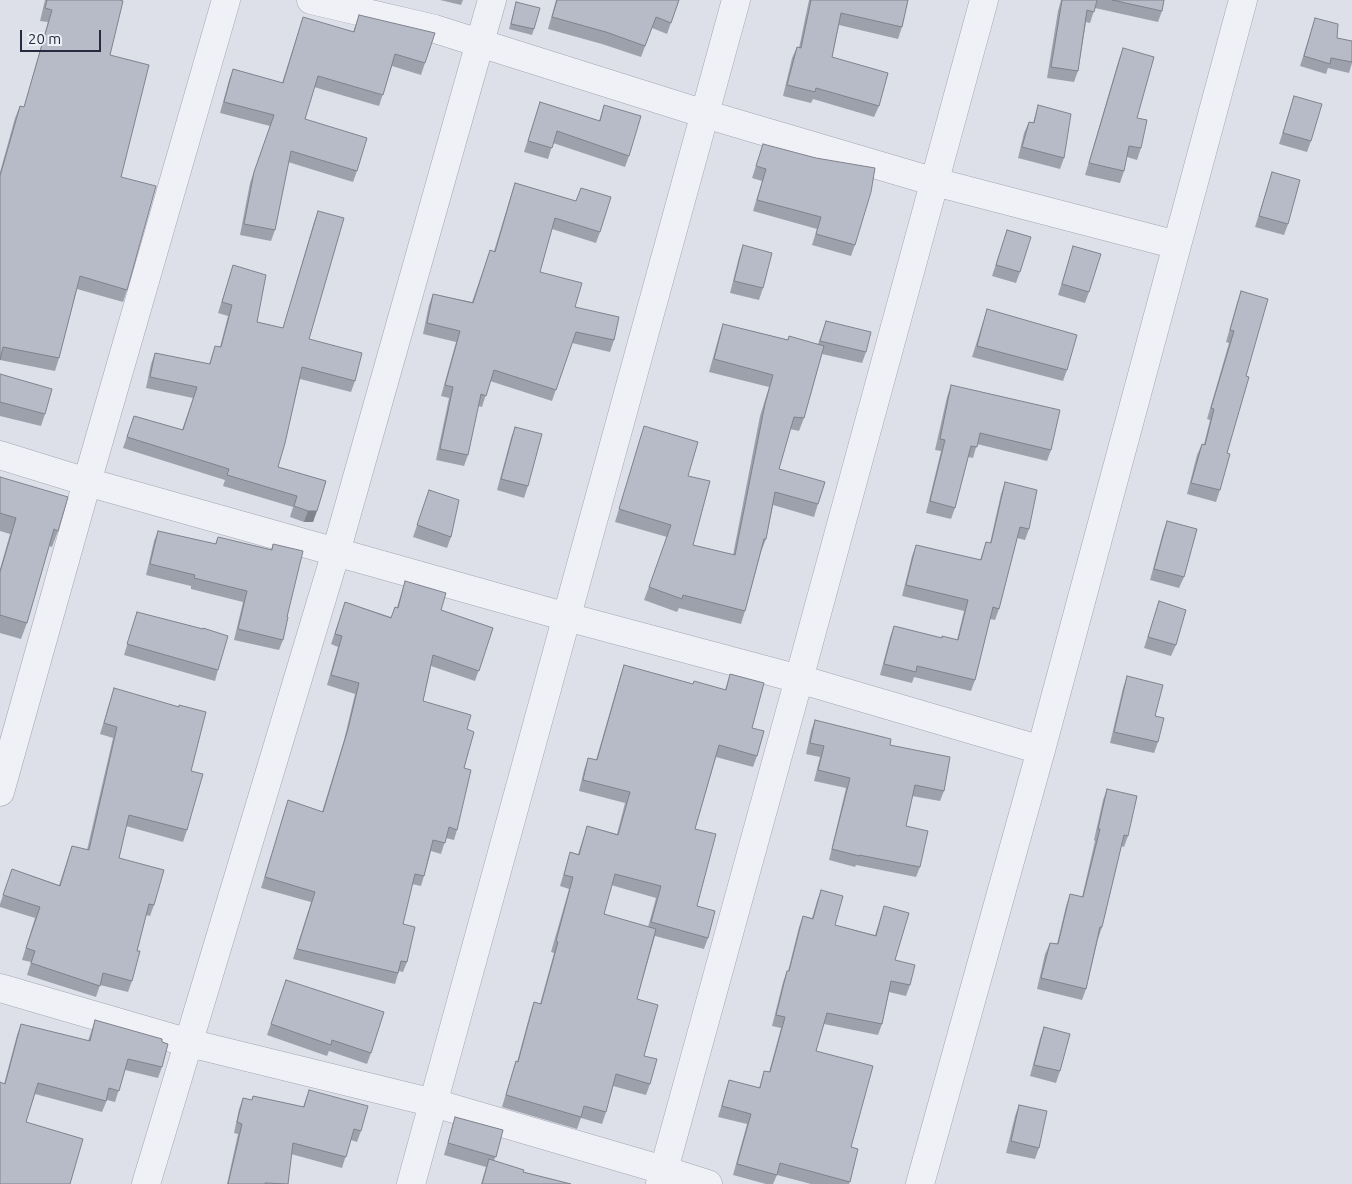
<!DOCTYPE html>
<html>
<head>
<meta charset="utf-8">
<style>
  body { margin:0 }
  #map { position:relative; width:1352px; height:1184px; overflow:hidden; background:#dde0e8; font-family:Ubuntu,sans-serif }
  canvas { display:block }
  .scale { position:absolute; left:20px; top:30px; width:81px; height:22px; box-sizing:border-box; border:2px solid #262c3f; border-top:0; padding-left:6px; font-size:15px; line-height:18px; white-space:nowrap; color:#262c3f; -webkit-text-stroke:4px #eceff5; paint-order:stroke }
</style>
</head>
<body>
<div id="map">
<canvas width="1352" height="1184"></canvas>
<div class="scale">20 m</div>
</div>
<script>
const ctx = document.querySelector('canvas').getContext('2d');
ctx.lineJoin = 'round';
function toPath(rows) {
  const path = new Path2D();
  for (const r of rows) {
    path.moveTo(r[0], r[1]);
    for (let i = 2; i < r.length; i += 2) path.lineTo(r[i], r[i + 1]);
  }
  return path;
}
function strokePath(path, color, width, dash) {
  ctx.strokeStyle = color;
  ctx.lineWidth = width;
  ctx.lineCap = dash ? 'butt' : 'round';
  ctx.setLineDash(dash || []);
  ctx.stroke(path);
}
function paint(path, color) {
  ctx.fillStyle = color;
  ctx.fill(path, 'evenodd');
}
const minor = toPath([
  [311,0,435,29,705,114,935,182,1177,245],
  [0,455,87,482,567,617,799,679,1041,750],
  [0,792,87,482,226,0],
  [0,988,189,1043,434,1103,663,1170,708,1184],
  [146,1184,336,552,492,0],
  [411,1184,736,0],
  [660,1184,799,679,984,0],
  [920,1184,1041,750,1243,0]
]);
strokePath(minor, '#a2a6b2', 29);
strokePath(minor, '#f0f1f6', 28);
paint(toPath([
  [45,0,120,0,110,55,121,177,127,290,123,302,77,289,59,358,55,371,0,360,0,172,15,118,20,106,24,107,48,22,40,21],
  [440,0,463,0,461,5],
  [556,0,679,0,667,34,652,28,641,57,602,44,548,29],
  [809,0,908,0,902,27,898,39,839,25,832,57,879,106,874,117,813,99,811,103,783,96,792,58,797,47,799,48],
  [1061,0,1164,0,1162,11,1158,22,1095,8,1090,23,1086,22,1078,71,1074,82,1047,78,1058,11],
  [516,2,534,29,532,35,509,29],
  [359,15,425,63,421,75,392,66,379,106,314,87,305,119,357,171,353,182,288,162,275,230,271,241,240,235,250,183,270,126,220,113,229,80,233,69,282,83,303,17,353,32],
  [1315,18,1337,38,1352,41,1352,63,1349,73,1328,68,1326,74,1300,66],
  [1123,48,1137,118,1141,148,1137,160,1127,157,1124,171,1120,183,1085,175,1119,59],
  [1294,96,1311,141,1307,152,1279,144],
  [540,102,599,121,604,105,629,156,625,167,553,143,548,159,524,152],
  [1038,105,1064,158,1060,169,1018,158,1024,133,1029,122,1033,123],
  [763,144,855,245,851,256,812,245,817,229,753,211,762,181,752,178],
  [1272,172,1288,224,1284,235,1255,227],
  [515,183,576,201,581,188,600,232,596,243,552,229,540,272,575,307,614,340,610,352,572,343,552,401,490,381,482,407,478,406,468,455,464,466,436,460,449,398,441,396,456,342,423,334,429,305,433,294,472,302,490,250,494,251,511,195],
  [318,211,309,339,355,381,351,392,300,379,278,467,326,481,313,522,304,522,290,517,293,507,223,486,225,480,123,448,134,416,182,430,193,398,146,388,151,364,155,353,209,364,215,346,220,347,228,316,218,313,233,265,257,322,283,328,314,222],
  [1007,230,1020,272,1016,283,992,276],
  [743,245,763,288,759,300,730,293,739,257],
  [1073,246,1089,292,1085,303,1058,295],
  [1241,291,1246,376,1227,453,1220,490,1216,502,1187,494,1197,455,1202,444,1204,444,1210,420,1207,419,1229,343,1226,342,1237,303],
  [987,309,1067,370,1063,381,972,357],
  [826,321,866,352,862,363,822,354,804,418,799,431,790,429,779,469,818,504,814,517,773,505,766,539,761,552,745,611,741,624,679,608,677,612,644,600,667,537,615,522,640,439,644,426,688,476,693,545,733,555,760,416,769,387,709,372,719,336,723,324,788,340,818,344],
  [0,374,45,414,41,426,0,416],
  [951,385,1051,450,1047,461,977,444,973,458,968,457,955,508,951,519,926,513,941,451,935,450,947,397],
  [515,427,528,486,524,498,497,490,511,438],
  [0,477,58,531,52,547,49,546,27,623,21,639,0,633,0,569,10,534,0,531],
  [1005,482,1029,529,1025,540,1017,538,999,609,995,620,990,619,975,680,971,691,914,677,912,683,880,675,890,637,894,626,942,638,957,640,964,611,902,596,912,556,916,545,980,560,986,542,990,543,1001,494],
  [429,490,451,537,447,548,413,537],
  [1167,521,1184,577,1179,588,1150,580,1163,532],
  [158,531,215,544,218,537,271,550,273,544,287,617,283,640,279,650,234,640,243,602,191,589,191,586,146,575,154,541],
  [405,581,441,610,493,628,475,681,431,666,423,701,467,729,464,768,457,830,454,840,446,838,441,854,431,851,424,876,421,886,412,884,403,924,407,962,403,972,399,971,395,984,293,959,311,902,261,888,288,800,322,812,344,740,355,694,327,685,338,647,331,644,345,602,391,617,395,607,397,607],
  [1159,601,1176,645,1171,656,1144,648],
  [137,612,218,670,215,681,124,655],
  [624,665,693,684,725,690,730,674,752,728,757,756,753,767,716,757,695,829,697,906,708,938,704,949,655,936,637,999,644,1056,650,1084,646,1095,613,1086,606,1112,602,1124,581,1118,577,1129,502,1107,512,1073,516,1061,517,1062,530,1014,534,1002,540,1004,554,953,551,952,569,889,560,886,570,852,578,854,587,826,617,834,625,803,579,791,584,770,588,758,596,760,620,677],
  [611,885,656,898,648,927,604,914],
  [1127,676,1155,716,1158,742,1154,753,1110,743,1123,688],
  [114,688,191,771,187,830,183,842,126,826,119,858,154,905,150,916,146,915,137,951,132,981,128,992,100,985,96,997,27,975,31,962,22,960,35,918,0,907,0,904,12,869,59,885,72,846,87,850,113,738,100,734],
  [815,720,890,745,944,791,940,801,912,796,906,826,920,867,916,877,856,865,855,867,829,860,846,788,814,781,820,757,806,754,811,731],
  [1107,789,1128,836,1124,847,1121,846,1102,927,1098,939,1086,989,1082,1000,1037,989,1045,954,1050,943,1057,944,1066,906,1070,894,1082,897,1095,841,1094,840,1103,800],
  [821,890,835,925,875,935,884,906,895,960,910,985,906,996,889,992,882,1024,878,1035,824,1024,816,1051,851,1147,858,1149,849,1184,811,1184,777,1175,773,1184,766,1184,733,1175,747,1124,718,1117,729,1080,759,1088,764,1071,769,1072,781,1028,772,1026,783,982,787,971,788,971,799,927,803,916,812,918,817,901],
  [286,980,371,1053,367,1064,329,1051,327,1056,267,1035],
  [95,1020,162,1042,162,1067,158,1078,125,1070,115,1102,107,1100,102,1112,35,1094,26,1122,0,1184,4,1084,17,1035,21,1024,88,1041],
  [1044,1027,1060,1071,1056,1083,1030,1076,1040,1038],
  [309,1090,361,1131,357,1142,351,1140,342,1168,291,1154,288,1184,227,1184,238,1134,234,1133,239,1109,243,1098,252,1100,253,1096,303,1107],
  [1019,1105,1039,1148,1035,1159,1006,1153,1015,1116],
  [455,1117,503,1130,494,1161,523,1172,571,1184,481,1184,486,1167,444,1155]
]), '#9da1ac');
paint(toPath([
  [308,511,317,511,313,522,304,522]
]), '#80838c');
const building = toPath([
  [47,0,120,0,123,1,110,55,149,65,121,177,156,186,127,290,80,276,59,358,3,347,0,360,0,176,20,106,24,107,52,10,45,8,47,0],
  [557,0,679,0,671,23,656,17,645,46,606,32,552,17,557,0],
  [811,0,908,0,902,27,841,13,832,57,888,73,879,106,816,88,815,92,787,85,797,47,801,48,811,0],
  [1062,0,1097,0,1094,12,1087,10,1078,71,1051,67,1062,0],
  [1112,0,1164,0,1162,11,1112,0],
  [516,2,540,8,534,29,511,24,516,2],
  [359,15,435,33,425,63,395,54,383,95,318,76,305,119,367,138,357,171,291,151,275,230,244,224,254,172,274,115,224,102,233,69,283,83,303,17,354,32,359,15],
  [1315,18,1338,24,1337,38,1352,41,1352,62,1331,58,1330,64,1304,56,1315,18],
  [1123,48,1154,57,1137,118,1147,120,1141,148,1129,146,1124,171,1089,163,1123,48],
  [1294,96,1322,104,1311,141,1283,133,1294,96],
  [540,102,600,121,604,105,641,116,629,156,557,131,552,148,528,141,540,102],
  [1038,105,1071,114,1064,158,1022,147,1029,122,1034,123,1038,105],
  [763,144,816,158,875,168,871,192,855,245,816,234,821,217,757,200,766,169,756,166,763,144],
  [1272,172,1300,180,1288,224,1259,216,1272,172],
  [515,183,576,201,581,188,611,197,600,232,555,218,540,272,582,283,575,307,619,317,614,340,576,332,556,390,494,370,486,396,481,394,468,455,440,449,453,387,445,385,460,331,427,323,433,294,473,303,490,250,495,252,515,183],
  [318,211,344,218,309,339,362,353,355,381,302,367,285,443,278,467,326,481,317,511,308,511,294,506,297,496,227,475,229,469,127,437,134,416,183,430,197,387,150,377,155,353,210,364,215,346,221,347,232,305,222,302,233,265,266,275,257,322,283,328,318,211],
  [1007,230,1031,237,1020,272,996,265,1007,230],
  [743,245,772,253,763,288,734,281,743,245],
  [1073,246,1101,254,1089,292,1062,284,1073,246],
  [1241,291,1268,299,1246,376,1249,377,1227,453,1230,454,1220,490,1191,483,1202,444,1205,445,1214,409,1211,408,1234,331,1230,330,1241,291],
  [987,309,1077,335,1067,370,977,346,987,309],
  [826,321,871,332,866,352,820,341,826,321],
  [723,324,788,340,789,336,824,346,804,418,794,417,779,469,825,482,818,504,775,492,766,539,764,539,745,611,683,595,682,599,649,587,671,525,619,509,644,426,698,442,688,476,710,481,693,545,735,555,765,404,773,375,714,359,723,324],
  [0,374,52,389,45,414,0,402,0,374],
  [951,385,1060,410,1051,450,980,433,977,447,971,446,955,508,930,501,945,440,940,439,951,385],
  [515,427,542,434,528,486,501,479,515,427],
  [0,477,68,497,58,531,54,529,27,623,0,615,0,572,16,518,0,513,0,477],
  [1005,482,1037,490,1029,529,1020,527,999,609,993,607,975,680,917,666,916,672,884,664,894,626,942,638,942,636,958,640,968,600,906,585,916,545,981,560,986,542,991,543,1005,482],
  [429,490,459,500,451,537,417,525,429,490],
  [1167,521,1197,529,1184,577,1154,569,1167,521],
  [158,531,216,544,218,537,272,550,273,544,303,551,287,617,288,617,283,640,238,629,247,591,194,578,195,575,150,564,158,531],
  [405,581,446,593,441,610,493,628,479,671,433,655,423,701,471,715,467,729,474,732,464,768,471,770,457,830,449,827,445,843,433,840,424,876,415,874,403,924,415,927,407,962,401,961,398,973,297,949,315,892,265,877,288,800,323,812,348,729,359,683,331,675,342,636,335,634,345,602,391,618,395,607,398,608,405,581],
  [1159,601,1186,610,1176,645,1148,637,1159,601],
  [137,612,203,629,203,628,228,636,218,670,127,644,137,612],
  [624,665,693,684,694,681,726,690,730,674,764,683,752,728,764,731,757,756,719,745,695,829,716,834,697,906,715,911,708,938,651,922,661,886,615,874,604,914,656,929,637,999,658,1005,644,1056,657,1059,650,1084,616,1074,606,1112,584,1106,581,1117,506,1095,516,1061,518,1062,534,1002,541,1004,558,942,556,941,573,877,564,875,570,852,579,855,587,826,618,835,630,792,583,780,588,758,597,760,624,665],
  [1127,676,1163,685,1155,716,1164,718,1158,742,1114,732,1127,676],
  [114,688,179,707,179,705,206,712,191,771,203,774,187,830,129,815,119,858,164,870,154,905,149,904,137,951,140,951,132,981,103,973,100,986,31,963,35,951,26,948,40,907,3,895,12,869,60,886,72,846,89,850,117,727,104,723,114,688],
  [815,720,891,739,890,745,950,757,944,791,915,785,906,826,928,831,920,867,859,855,859,856,832,849,850,778,818,770,824,746,810,743,815,720],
  [1107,789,1137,796,1128,836,1124,835,1102,927,1100,927,1086,989,1041,978,1050,943,1058,944,1070,894,1083,897,1100,829,1098,829,1107,789],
  [821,890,843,896,835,925,876,936,884,906,909,913,895,960,915,965,910,985,891,981,882,1024,827,1013,816,1051,873,1066,851,1147,858,1149,850,1182,780,1163,777,1175,737,1164,751,1114,722,1106,729,1080,760,1088,764,1071,770,1072,785,1017,776,1015,787,971,789,971,803,916,813,919,821,890],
  [286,980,384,1012,371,1053,332,1040,331,1045,271,1024,286,980],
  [95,1020,162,1039,162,1042,168,1044,162,1067,128,1059,119,1091,109,1088,106,1101,38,1083,26,1122,83,1139,70,1184,0,1184,0,1082,5,1084,21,1024,90,1041,95,1020],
  [1044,1027,1070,1034,1060,1071,1034,1065,1044,1027],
  [309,1090,368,1106,361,1131,354,1129,346,1157,293,1143,288,1184,265,1183,265,1184,228,1184,242,1124,237,1122,243,1098,252,1100,253,1096,304,1107,309,1090],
  [1019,1105,1047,1111,1039,1148,1011,1141,1019,1105],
  [455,1117,503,1130,496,1157,448,1143,455,1117],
  [489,1159,524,1170,523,1172,571,1184,482,1184,489,1159]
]);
paint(building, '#b7bbc8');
strokePath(building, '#80838c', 1);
</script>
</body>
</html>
